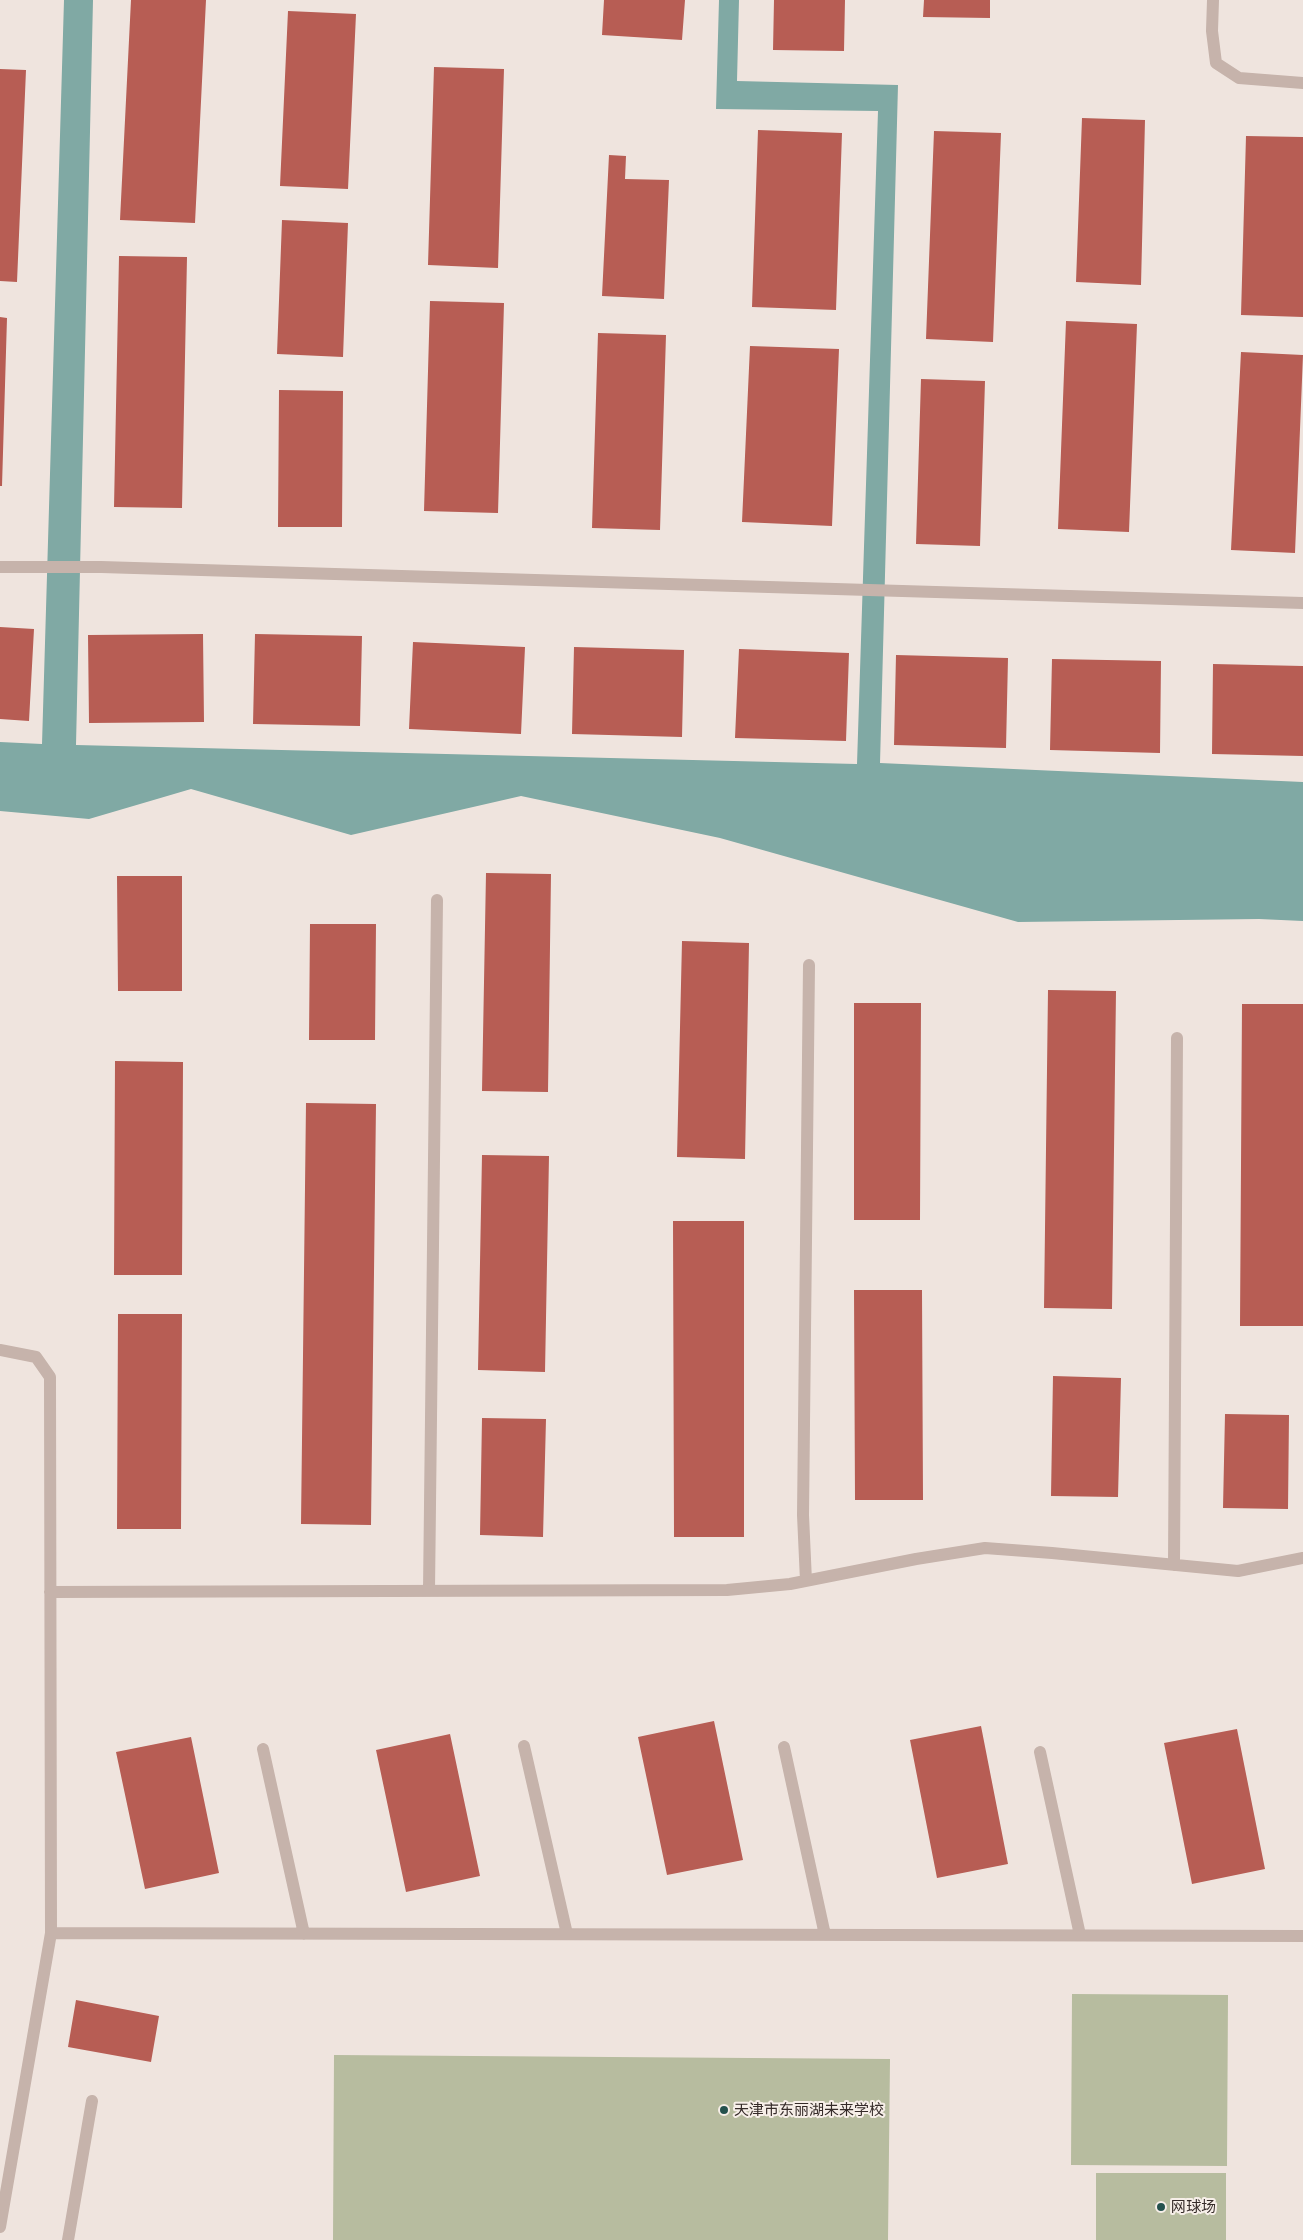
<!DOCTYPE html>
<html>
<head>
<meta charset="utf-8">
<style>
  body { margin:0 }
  canvas { display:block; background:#efe4de }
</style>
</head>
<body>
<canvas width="1303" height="2240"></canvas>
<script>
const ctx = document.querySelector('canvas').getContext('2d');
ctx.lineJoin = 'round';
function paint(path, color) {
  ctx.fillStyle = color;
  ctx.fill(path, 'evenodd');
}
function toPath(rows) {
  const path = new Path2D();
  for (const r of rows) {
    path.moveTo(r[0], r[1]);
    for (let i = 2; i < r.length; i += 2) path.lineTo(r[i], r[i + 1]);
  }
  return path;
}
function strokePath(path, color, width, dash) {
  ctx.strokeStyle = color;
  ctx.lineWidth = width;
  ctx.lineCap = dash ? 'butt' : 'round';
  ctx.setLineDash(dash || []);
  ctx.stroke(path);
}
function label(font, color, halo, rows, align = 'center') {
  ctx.font = font + ' Raleway,"Noto Sans SC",sans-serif';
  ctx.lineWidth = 4;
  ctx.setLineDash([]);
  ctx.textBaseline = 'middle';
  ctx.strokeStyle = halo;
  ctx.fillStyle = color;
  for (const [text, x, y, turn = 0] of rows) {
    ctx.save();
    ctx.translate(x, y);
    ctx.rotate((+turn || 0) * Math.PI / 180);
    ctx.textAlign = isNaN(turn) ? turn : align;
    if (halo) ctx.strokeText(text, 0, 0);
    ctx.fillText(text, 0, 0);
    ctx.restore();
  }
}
paint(toPath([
  [1072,1994,1228,1995,1227,2166,1071,2165],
  [334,2055,890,2059,888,2240,333,2240],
  [1096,2173,1226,2173,1226,2240,1096,2240]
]), '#b7bc9f');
paint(toPath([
  [64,0,93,0,76,745,857,764,878,111,716,109,719,0,739,0,737,81,898,85,880,763,1303,782,1303,921,1259,919,1018,922,720,838,521,796,351,835,191,789,89,819,0,811,0,742,42,744]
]), '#80a9a4');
paint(toPath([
  [131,0,206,0,195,223,120,220],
  [604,0,685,0,682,40,602,35],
  [774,0,845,0,844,51,773,50],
  [924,0,990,0,990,18,923,17],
  [288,11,356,14,348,189,280,186],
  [434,67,504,69,498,268,428,265],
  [0,69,26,70,17,282,0,281],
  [1082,118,1145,120,1141,285,1076,282],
  [758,130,842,133,836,310,752,307],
  [934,131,1001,133,993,342,926,339],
  [1246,136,1303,137,1303,317,1241,315],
  [609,155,626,156,625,179,669,180,664,299,602,296],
  [282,220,348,223,343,357,277,354],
  [119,256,187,257,182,508,114,507],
  [430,301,504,303,498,513,424,511],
  [0,317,7,318,2,486,0,486],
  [1066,321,1137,324,1129,532,1058,529],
  [598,333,666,335,660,530,592,528],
  [750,346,839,349,832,526,742,522],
  [1241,352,1303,355,1295,553,1231,550],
  [921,379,985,381,980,546,916,544],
  [279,390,343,391,342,527,278,527],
  [0,627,34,629,29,721,0,719],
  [203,634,204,722,89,723,88,635],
  [255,634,362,636,360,726,253,724],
  [413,642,525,647,521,734,409,729],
  [574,647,684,650,682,737,572,734],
  [739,649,849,653,846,741,735,738],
  [896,655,1008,658,1006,748,894,745],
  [1052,659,1161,661,1160,753,1050,750],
  [1213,664,1303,666,1303,756,1212,754],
  [486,873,551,874,548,1092,482,1091],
  [117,876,182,876,182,991,118,991],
  [310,924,376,924,375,1040,309,1040],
  [682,941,749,943,745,1159,677,1157],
  [1048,990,1116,991,1112,1309,1044,1308],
  [854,1003,921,1003,920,1220,854,1220],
  [1242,1004,1303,1004,1303,1326,1240,1326],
  [115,1061,183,1062,182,1275,114,1275],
  [306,1103,376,1104,371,1525,301,1524],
  [482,1155,549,1156,545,1372,478,1370],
  [673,1221,744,1221,744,1537,674,1537],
  [854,1290,922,1290,923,1500,855,1500],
  [118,1314,182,1314,181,1529,117,1529],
  [1053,1376,1121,1378,1118,1497,1051,1496],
  [1225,1414,1289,1415,1288,1509,1223,1508],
  [482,1418,546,1419,543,1537,480,1535],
  [714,1721,743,1860,667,1875,638,1737],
  [981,1726,1008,1864,937,1878,910,1740],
  [1237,1729,1265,1869,1192,1884,1164,1743],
  [450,1734,480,1876,406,1892,376,1750],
  [191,1737,219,1873,145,1889,116,1752],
  [76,2000,159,2016,151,2062,68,2047]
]), '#b75d54');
strokePath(toPath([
  [1213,0,1212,31,1216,63,1239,78,1303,83],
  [0,567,101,567,1303,603],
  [0,1350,36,1357,50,1377,51,1933,0,2227],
  [1174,1565,1177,1038],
  [806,1581,803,1515,809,965],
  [429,1590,437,900],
  [50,1592,727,1590,790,1584,916,1559,985,1548,1052,1553,1238,1571,1303,1558],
  [524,1746,567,1934],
  [784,1747,825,1935],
  [263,1749,304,1934],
  [1040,1752,1080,1935],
  [51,1933,1303,1936],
  [68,2240,92,2101]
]), '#c6b3ab', 12);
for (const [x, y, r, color] of [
  [724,2110,5,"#24514d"],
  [1161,2207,5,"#24514d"]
]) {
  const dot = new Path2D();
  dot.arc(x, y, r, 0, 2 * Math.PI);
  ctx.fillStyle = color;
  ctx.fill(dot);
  strokePath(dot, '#f7efe9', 2);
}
label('15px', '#352b29', '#f7efe9', [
  ["天津市东丽湖未来学校",734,2110],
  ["网球场",1171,2207]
], 'left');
</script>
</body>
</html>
